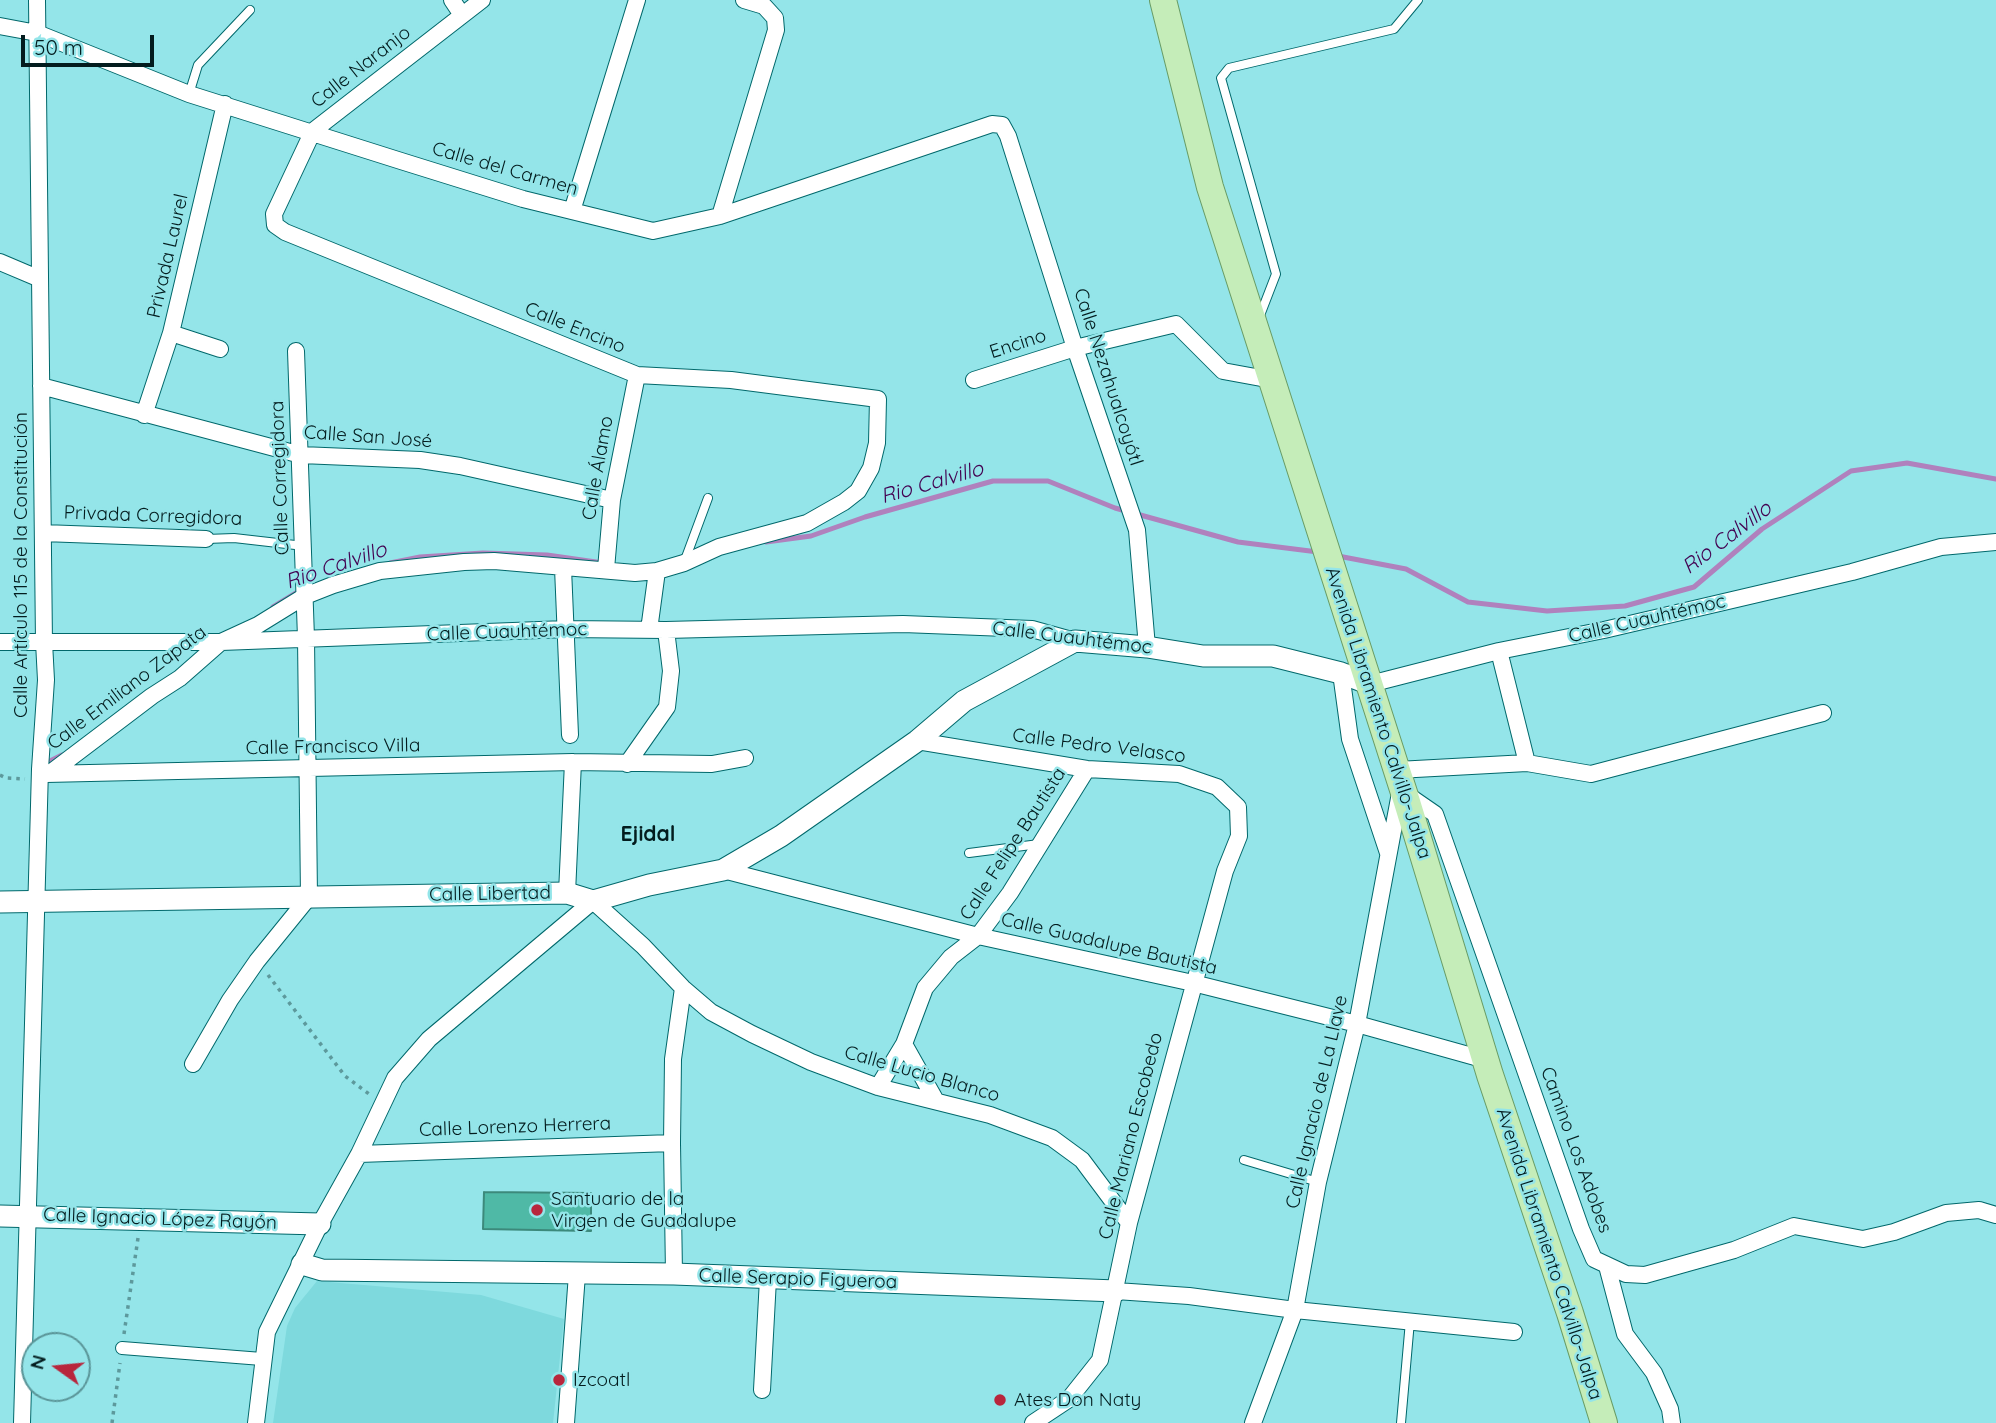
<!DOCTYPE html>
<html>
<head>
<meta charset="utf-8">
<style>
  body { margin:0 }
  #map { position:relative; width:1996px; height:1423px; overflow:hidden; background:#94e5e9; font-family:Quicksand,sans-serif }
  canvas { display:block }
  .north { position:absolute; left:21px; top:1332px; width:70px; height:70px; box-sizing:border-box; background:#94e5e9; border:2px solid #5a9598; border-radius:50%; rotate:285deg; font-size:19px; font-weight:700; line-height:28px; text-align:center; color:#031c1e }
  .north::after { content:''; display:block; margin:auto; width:24px; height:32px; background:#b8263c; clip-path:polygon(50% 0,100% 100%,50% 72%,0 100%) }
  .scale { position:absolute; left:21px; top:35px; width:133px; height:32px; box-sizing:border-box; border:4px solid #031c1e; border-top:0; padding-left:9px; font-size:21px; line-height:24px; white-space:nowrap; color:#031c1e; -webkit-text-stroke:5px #94e5e9; paint-order:stroke }
</style>
</head>
<body>
<div id="map">
<canvas width="1996" height="1423"></canvas>
<div class="north">N</div>
<div class="scale">50 m</div>
</div>
<script>
const ctx = document.querySelector('canvas').getContext('2d');
ctx.lineJoin = 'round';
function paint(path, color) {
  ctx.fillStyle = color;
  ctx.fill(path, 'evenodd');
}
function toPath(rows) {
  const path = new Path2D();
  for (const r of rows) {
    path.moveTo(r[0], r[1]);
    for (let i = 2; i < r.length; i += 2) path.lineTo(r[i], r[i + 1]);
  }
  return path;
}
function strokePath(path, color, width, dash) {
  ctx.strokeStyle = color;
  ctx.lineWidth = width;
  ctx.lineCap = dash ? 'butt' : 'round';
  ctx.setLineDash(dash || []);
  ctx.stroke(path);
}
function label(font, color, halo, rows, align = 'center') {
  ctx.font = font + ' Quicksand,sans-serif';
  ctx.lineWidth = 5;
  ctx.setLineDash([]);
  ctx.textBaseline = 'middle';
  ctx.strokeStyle = halo;
  ctx.fillStyle = color;
  for (const [text, x, y, turn = 0] of rows) {
    ctx.save();
    ctx.translate(x, y);
    ctx.rotate((+turn || 0) * Math.PI / 180);
    ctx.textAlign = isNaN(turn) ? turn : align;
    if (halo) ctx.strokeText(text, 0, 0);
    ctx.fillText(text, 0, 0);
    ctx.restore();
  }
}
paint(toPath([
  [317,1281,481,1295,564,1319,553,1423,273,1423,287,1326,295,1308]
]), '#7ed9dd');
strokePath(toPath([
  [766,542,811,536,865,517,993,481,1048,481,1115,508,1238,542,1318,552],
  [1338,556,1406,569,1468,602,1547,611,1625,606,1694,587,1762,529,1851,471,1907,463,1996,479],
  [390,563,420,557,483,553,547,555,603,563],
  [273,607,301,590],
  [46,763,62,755]
]), '#b081bd', 5);
const building = toPath([
  [484,1192,591,1193,591,1231,483,1229,484,1192]
]);
paint(building, '#4fb9a6');
strokePath(building, '#3c897b', 2);
const service = toPath([
  [189,94,198,65,250,10],
  [1259,318,1276,274,1221,78,1229,68,1394,29,1418,0],
  [206,539,234,538,304,546],
  [685,560,708,498],
  [969,853,1039,844],
  [1244,1160,1318,1182],
  [1401,1423,1410,1321]
]);
const pedestrian = toPath([
  [122,1348,262,1359]
]);
const minor = toPath([
  [452,0,462,15],
  [0,26,37,33,189,94,401,161,523,199,653,231,720,216,992,124,1002,125,1008,136,1075,348,1137,530,1147,647],
  [572,211,637,0],
  [720,216,776,30,775,18,764,6,744,0],
  [0,262,40,279],
  [171,333,220,349],
  [974,380,1075,348,1176,324,1223,371,1272,380],
  [41,386,301,455,420,460,460,466,612,500],
  [144,415,171,333,225,104],
  [43,533,206,539],
  [563,568,570,735],
  [606,569,612,500,637,375],
  [649,630,657,571],
  [0,642,221,642,566,629,666,630,903,624,1032,629,1075,641],
  [1499,651,1527,763],
  [1341,673,1350,739,1388,853],
  [1370,684,1499,651,1604,630,1852,572,1941,547,1996,542],
  [917,741,1087,769,1179,774,1217,787,1238,807,1239,836,1225,871,1129,1223,1100,1360,1069,1399,1033,1423],
  [627,764,667,707,671,671,666,630],
  [1397,770,1527,763,1591,774,1823,713],
  [46,774,573,762,712,764,745,758],
  [49,774,152,696,180,678,221,642,258,625,305,596,333,585,380,571,464,562,494,561,635,573,657,571,684,563,719,547,807,523,844,502,858,491,871,468,877,443,878,399,731,380,637,375,285,232,275,225,274,214,313,131,482,0],
  [1406,794,1435,814,1581,1229,1594,1259,1626,1274,1645,1275,1734,1250,1794,1226,1863,1239,1894,1232,1946,1213,1979,1210,1996,1215],
  [723,870,978,936,1193,983,1357,1024,1486,1060],
  [567,893,573,762],
  [904,1044,936,1101],
  [193,1064,230,1000,257,961,309,897,306,638,296,351],
  [878,1087,904,1044,925,988,951,957,978,936,1010,893,1087,769],
  [359,1154,672,1143],
  [1607,1266,1625,1334,1654,1373,1670,1409,1672,1423],
  [674,1274,672,1143,673,1059,683,988],
  [1116,1291,1189,1296,1295,1310,1514,1332],
  [762,1390,768,1279],
  [22,1423,40,769,46,680,44,642,37,0],
  [256,1423,267,1332,320,1224,359,1154,395,1078,429,1039,593,901,643,946,683,988,711,1012,752,1034,811,1062,878,1087,990,1115,1052,1138,1082,1160,1129,1223],
  [566,1423,577,1274],
  [1253,1423,1295,1310,1318,1182,1357,1024,1400,793]
]);
const tertiary = toPath([
  [0,902,567,893,593,901,649,885,723,870,781,836,917,741,964,701,1075,641,1147,647,1203,656,1273,656,1341,673,1370,684],
  [0,1216,320,1224],
  [302,1264,322,1270,674,1274,1116,1291]
]);
const primary = toPath([
  [1163,0,1210,187,1407,802,1490,1075,1570,1313,1604,1423]
]);
strokePath(service, '#01686b', 10);
strokePath(pedestrian, '#01686b', 14);
strokePath(minor, '#01686b', 18);
strokePath(tertiary, '#01686b', 23);
strokePath(primary, '#689c65', 28);
strokePath(toPath([
  [0,775,6,778,25,779],
  [268,975,345,1076,369,1094],
  [124,1334,138,1238],
  [112,1423,120,1363]
]), '#5d999c', 3.5, [3.5, 5]);
strokePath(service, '#fff', 8);
strokePath(pedestrian, '#fff', 12);
strokePath(minor, '#fff', 16);
strokePath(tertiary, '#fff', 21);
strokePath(primary, '#c5edb9', 26);
for (const [x, y, r, color] of [
  [537,1210,7,"#b8263c"],
  [559,1380,7,"#b8263c"],
  [1000,1400,7,"#b8263c"]
]) {
  const dot = new Path2D();
  dot.arc(x, y, r, 0, 2 * Math.PI);
  ctx.fillStyle = color;
  ctx.fill(dot);
  strokePath(dot, '#94e5e9', 2.5);
}
label('19px', '#031c1e', '#94e5e9', [
  ["Calle Naranjo",361,67,-38],
  ["Calle del Carmen",505,169,16],
  ["Privada Laurel",168,256,-77],
  ["Calle Encino",575,328,22],
  ["Encino",1018,344,-18],
  ["Calle Nezahualcoyótl",1108,377,72],
  ["Calle San José",368,437,4],
  ["Calle Álamo",598,468,-80],
  ["Calle Corregidora",280,478,-92],
  ["Privada Corregidora",153,516,2],
  ["Calle Artículo 115 de la Constitución",21,565,-90],
  ["Calle Cuauhtémoc",1647,619,-13],
  ["Calle Cuauhtémoc",507,632,-2],
  ["Calle Cuauhtémoc",1072,638,7],
  ["Calle Emiliano Zapata",127,688,-37],
  ["Avenida Libramiento Calvillo-Jalpa",1378,713,72],
  ["Calle Pedro Velasco",1099,746,7],
  ["Calle Francisco Villa",333,747,-1],
  ["Calle Felipe Bautista",1013,844,-57],
  ["Calle Libertad",490,894,-1],
  ["Calle Guadalupe Bautista",1109,944,13],
  ["Calle Lucio Blanco",922,1074,16],
  ["Calle Ignacio de La Llave",1317,1102,-77],
  ["Calle Lorenzo Herrera",515,1127,-2],
  ["Calle Mariano Escobedo",1131,1136,-76],
  ["Camino Los Adobes",1576,1150,70],
  ["Calle Ignacio López Rayón",160,1219,2],
  ["Avenida Libramiento Calvillo-Jalpa",1549,1254,72],
  ["Calle Serapio Figueroa",798,1279,2]
]);
label('19px', '#031c1e', '#94e5e9', [
  ["Santuario de la",551,1199],
  ["Virgen de Guadalupe",551,1221],
  ["Izcoatl",573,1380],
  ["Ates Don Naty",1014,1400]
], 'left');
label('italic 21px', '#430251', '#94e5e9', [
  ["Rio Calvillo",932,483,-16],
  ["Rio Calvillo",1727,538,-37],
  ["Rio Calvillo",336,566,-19]
]);
label('bold 21px', '#031c1e', '#94e5e9', [
  ["Ejidal",648,835]
]);
</script>
</body>
</html>
